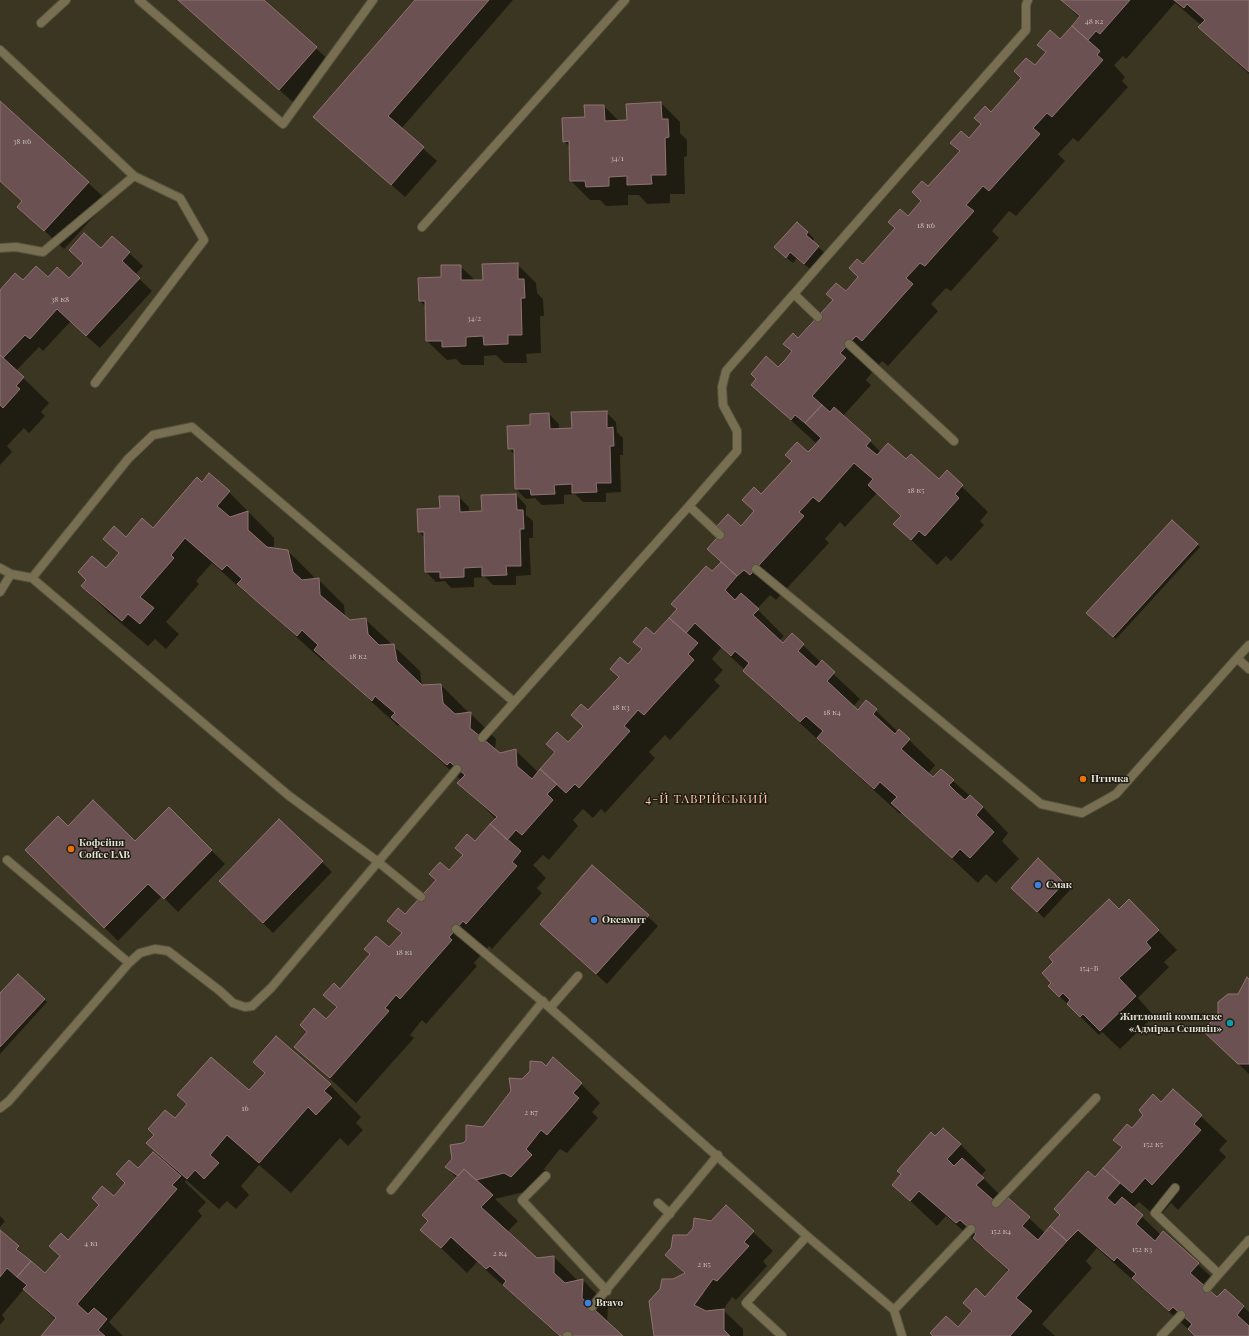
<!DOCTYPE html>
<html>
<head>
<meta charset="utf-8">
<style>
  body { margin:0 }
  canvas { display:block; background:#3b3621 }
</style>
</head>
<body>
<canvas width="1249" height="1336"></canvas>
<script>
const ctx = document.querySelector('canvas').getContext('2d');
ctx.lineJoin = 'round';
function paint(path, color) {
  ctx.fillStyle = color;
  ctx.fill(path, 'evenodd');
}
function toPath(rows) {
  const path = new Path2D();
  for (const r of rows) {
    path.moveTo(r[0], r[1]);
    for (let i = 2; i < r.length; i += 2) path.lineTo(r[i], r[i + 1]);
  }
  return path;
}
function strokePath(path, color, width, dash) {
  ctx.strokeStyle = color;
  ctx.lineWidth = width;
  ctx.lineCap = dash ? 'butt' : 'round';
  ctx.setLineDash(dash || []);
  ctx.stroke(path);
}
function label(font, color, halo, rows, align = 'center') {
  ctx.font = font + ' "Playfair Display",serif';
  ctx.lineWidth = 3;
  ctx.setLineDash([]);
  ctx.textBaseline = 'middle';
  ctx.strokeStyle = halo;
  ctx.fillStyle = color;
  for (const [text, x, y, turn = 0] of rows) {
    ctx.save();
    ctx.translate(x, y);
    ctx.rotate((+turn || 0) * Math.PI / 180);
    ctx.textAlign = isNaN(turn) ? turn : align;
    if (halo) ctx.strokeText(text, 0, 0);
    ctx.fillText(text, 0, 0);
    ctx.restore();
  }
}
paint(toPath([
  [178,0,262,0,330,61,293,102],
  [417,0,513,0,401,129,437,161,405,197,315,117],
  [1061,0,1249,0,1249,74,1200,27,1201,25,1175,3,1126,59,1123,56,1114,65,1125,77,1122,81,1128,87,1078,142,1073,138,1058,154,1065,161,1016,216,1009,211,992,231,999,238,951,291,946,288,931,304,938,311,888,366,882,361,874,370,866,380,871,385,843,416,881,452,906,461,939,480,947,472,988,512,980,521,984,525,951,561,946,556,937,565,895,524,901,517,877,493,845,527,840,522,825,539,829,543,776,600,770,595,757,609,784,636,779,641,784,644,792,635,860,699,853,707,858,711,867,702,898,732,909,740,935,765,928,774,933,779,953,781,983,807,1008,833,1002,841,1019,859,996,883,986,874,978,883,902,812,900,814,770,696,745,670,721,648,712,659,723,670,714,680,720,686,670,740,665,735,649,752,655,758,605,813,601,809,593,818,583,809,573,820,578,826,549,860,543,855,533,865,546,878,537,888,542,893,492,949,489,946,474,963,477,966,426,1024,422,1020,410,1035,414,1038,356,1103,295,1046,326,1020,337,1008,325,995,340,990,389,949,402,934,389,920,406,916,449,871,496,819,459,783,461,780,400,724,398,726,325,659,323,661,249,594,248,595,212,563,196,581,199,584,166,622,179,634,166,649,155,639,148,646,108,612,82,586,106,569,119,554,104,539,126,538,153,529,209,474,229,492,274,538,274,549,288,551,314,577,314,580,318,579,344,605,345,617,350,621,365,619,420,671,422,686,441,685,467,711,467,714,470,713,496,739,495,750,500,754,515,750,539,773,584,726,589,712,642,649,635,642,654,636,722,562,741,527,755,511,761,495,817,444,752,385,778,368,793,352,798,340,859,277,863,266,896,229,889,222,908,218,922,201,928,188,960,152,952,143,969,140,1047,53,1038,45,1060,40,1080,18],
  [0,103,108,201,64,249,19,207,23,202,0,181],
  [661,103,680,122,680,133,687,140,687,156,684,157,685,194,670,194,670,203,647,204,639,195,628,195,628,205,606,206,600,200,590,200,571,181,570,147,564,141,586,118,604,106,619,121,628,121],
  [808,232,814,239,812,242,825,253,811,270,797,258,793,263,782,254],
  [112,237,143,266,135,275,152,291,100,348,70,322,43,351,39,347,16,371,49,403,41,412,45,416,29,433,24,428,7,446,12,452,0,465,0,291,23,281,48,278,69,279,84,264,70,250,101,250],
  [517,264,536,283,537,293,543,299,544,316,540,316,541,353,526,354,527,363,504,363,496,355,484,356,484,365,462,365,456,359,447,360,427,341,426,307,420,301,442,278,460,266,476,281,484,281],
  [606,412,616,422,617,432,623,438,623,455,620,455,621,492,606,493,606,502,583,502,575,494,564,495,564,504,542,505,535,498,526,499,516,489,515,455,509,449,531,426,549,414,559,424,559,429,573,429],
  [516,495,526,505,526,515,533,521,533,538,529,538,531,575,516,576,516,585,493,585,485,577,474,578,474,587,451,588,445,581,436,582,426,572,425,538,419,532,418,510,441,509,459,497,469,507,469,512,483,512],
  [1172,521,1200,547,1116,639,1088,613],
  [169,808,225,864,178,912,162,896,118,941,26,850,68,827,135,843],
  [322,862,332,872,273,933,220,881],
  [593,866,658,926,607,984,541,924],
  [1064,883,1070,890,1044,918,1017,892],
  [1119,910,1148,920,1177,950,1164,962,1169,967,1138,998,1154,1016,1120,1049,1102,1032,1099,1035,1049,986],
  [18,975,47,1002,0,1054,0,995],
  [1249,981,1249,1074,1204,1031,1238,995],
  [276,1038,330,1085,361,1117,356,1123,363,1130,348,1146,340,1138,291,1193,259,1165,241,1186,249,1195,236,1209,227,1201,219,1209,186,1180,185,1182,206,1202,198,1211,202,1216,109,1322,123,1336,42,1336,56,1320,24,1289,2,1315,5,1319,0,1325,0,1232,45,1275,61,1257,68,1241,114,1197,138,1169,175,1170,148,1143,175,1119,188,1105,178,1095,249,1092,266,1073],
  [546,1067,581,1084,600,1103,592,1112,598,1118,567,1153,560,1149,544,1169,550,1175,530,1196,524,1192,495,1199,518,1221,507,1232,536,1259,554,1257,578,1281,583,1280,608,1306,607,1323,622,1336,559,1336,477,1262,467,1273,422,1230,429,1222,457,1178,446,1167,464,1144,484,1128,523,1080],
  [1173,1090,1227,1141,1219,1150,1226,1157,1178,1210,1171,1203,1158,1218,1139,1202,1133,1208,1161,1235,1163,1232,1218,1283,1210,1292,1218,1299,1225,1290,1249,1312,1249,1336,1196,1336,1097,1248,1086,1261,1092,1268,1042,1324,1055,1336,934,1336,958,1328,1009,1272,984,1247,983,1248,946,1216,937,1226,893,1185,936,1137,960,1144,986,1170,981,1176,1005,1200,1007,1198,1045,1233,1122,1148,1115,1140,1132,1130],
  [726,1206,773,1251,763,1261,767,1266,736,1300,732,1297,723,1310,743,1329,743,1336,655,1336,673,1280,685,1274,667,1255,687,1236,711,1222],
  [702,1293,704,1293,692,1309,691,1308],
  [0,1216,5,1221,0,1227]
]), '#0007');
const building = toPath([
  [178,0,264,0,317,47,279,90,178,0],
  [415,0,489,0,388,116,424,147,391,185,313,117,415,0],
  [1061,0,1130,0,1100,34,1096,31,1088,40,1072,26,1080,16,1061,0],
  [1174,0,1249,0,1249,72,1198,27,1205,20,1187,4,1184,8,1174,0],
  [1072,26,1100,51,1097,55,1103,60,1052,117,1047,113,1033,128,1040,134,989,191,983,186,966,205,974,211,925,266,920,263,906,278,913,284,862,341,856,336,840,353,846,358,812,396,822,405,805,423,795,415,791,420,751,385,756,379,751,374,766,356,778,367,785,360,792,351,783,344,793,333,798,338,833,300,826,294,836,283,846,291,858,277,849,268,857,259,863,264,895,228,888,222,900,209,908,216,921,201,912,192,922,181,928,186,960,151,950,143,961,131,969,138,981,124,974,118,985,106,991,112,1021,78,1014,71,1026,58,1035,65,1046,52,1037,45,1050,30,1060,39,1072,26],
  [0,101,89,182,44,231,17,207,22,201,0,181,0,101],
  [661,102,662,119,668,119,669,137,665,138,666,175,651,175,652,184,627,185,627,176,609,177,609,186,586,187,585,181,570,181,569,141,563,142,562,118,585,117,584,105,604,105,605,121,627,120,626,104,661,102],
  [797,222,808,232,806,235,819,246,804,264,790,252,786,258,774,247,797,222],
  [84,233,101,248,112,236,130,252,122,261,140,278,86,336,57,309,30,339,25,335,3,358,0,355,0,290,15,273,23,280,36,266,48,277,57,267,69,278,83,263,69,250,84,233],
  [518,263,518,279,524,279,525,298,521,298,522,335,508,335,508,344,484,345,483,336,466,337,466,346,442,347,442,341,426,341,425,301,419,301,418,278,441,277,441,265,461,265,461,280,483,280,482,264,518,263],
  [0,355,24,377,16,386,20,389,3,408,0,405,0,355],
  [822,405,830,412,834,407,871,440,866,446,877,455,888,443,906,459,911,454,939,479,947,470,963,485,955,494,959,498,925,536,919,531,911,540,893,524,901,516,868,485,873,479,854,463,819,502,813,497,799,512,804,516,750,575,744,570,737,576,707,549,723,531,717,526,728,514,741,526,754,511,742,500,754,487,761,494,792,461,785,455,797,442,808,452,814,446,821,438,805,423,822,405],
  [607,411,607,428,613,427,614,446,610,446,611,483,596,483,597,492,572,493,572,484,554,485,555,494,531,495,530,489,515,489,514,449,508,449,507,426,530,425,530,414,549,413,550,429,572,428,571,412,607,411],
  [209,473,230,491,217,506,230,517,248,511,248,530,267,547,288,550,293,572,302,580,319,578,320,595,350,620,366,618,368,634,379,645,394,644,397,661,422,685,441,684,443,703,455,714,471,712,470,728,500,753,516,749,517,766,532,779,540,769,557,784,547,794,553,800,522,835,516,830,507,840,490,824,497,817,457,783,465,775,450,762,447,765,391,717,395,713,375,696,372,701,314,650,318,645,302,630,297,636,237,584,242,579,227,565,222,570,185,538,171,555,174,558,140,597,154,608,140,624,128,614,122,621,81,586,86,580,78,572,92,556,106,568,119,553,103,539,114,526,126,537,142,518,153,528,197,477,202,482,209,473],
  [516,494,517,510,523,510,524,529,520,529,521,566,506,566,507,575,482,576,482,567,464,568,464,577,440,578,440,572,425,572,424,532,418,532,417,509,440,508,439,496,459,496,460,512,482,511,481,495,516,494],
  [1172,520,1198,544,1113,637,1086,613,1172,520],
  [721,562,737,576,725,590,735,600,741,593,759,609,753,615,783,643,792,633,804,644,798,651,816,667,822,660,835,672,827,681,858,710,866,700,877,709,873,714,895,734,899,729,910,739,901,749,933,777,941,769,954,780,949,785,957,793,965,800,970,795,983,807,976,815,994,832,970,858,960,849,952,858,891,803,897,797,880,782,874,789,817,738,823,731,806,716,800,722,743,671,749,663,735,651,731,656,695,623,686,633,669,618,677,609,671,604,706,566,712,571,721,562],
  [669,618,698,643,688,654,694,660,644,715,638,710,624,726,630,731,579,788,575,784,566,793,540,769,555,752,546,744,557,732,568,742,583,726,571,715,581,704,588,710,619,677,610,669,620,657,628,664,642,649,633,642,646,627,654,634,669,618],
  [93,800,135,841,169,807,212,850,164,899,148,884,104,928,25,850,58,816,68,826,93,800],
  [279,819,323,861,263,923,219,881,279,819],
  [490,824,521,851,512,862,517,866,466,924,463,921,449,937,452,940,400,999,396,995,385,1008,389,1011,330,1078,294,1047,307,1032,300,1025,314,1008,326,1019,337,1007,323,995,334,983,340,989,370,954,364,949,376,936,389,947,402,933,387,921,398,908,405,914,436,880,429,874,440,862,449,870,463,855,455,848,467,834,475,841,490,824],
  [1038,858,1064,883,1037,912,1011,888,1038,858],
  [592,865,649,915,596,974,540,924,592,865],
  [1109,899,1119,909,1129,899,1159,930,1146,942,1151,948,1119,978,1136,996,1100,1031,1083,1014,1080,1017,1067,1004,1070,1000,1063,993,1059,997,1048,986,1051,983,1042,973,1053,962,1049,957,1109,899],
  [18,974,45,999,0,1047,0,993,18,974],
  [1247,977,1249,979,1249,1064,1238,1064,1203,1031,1218,1014,1218,1002,1228,994,1238,994,1247,977],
  [276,1036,331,1084,324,1091,332,1098,316,1115,308,1107,259,1163,227,1135,210,1155,219,1163,204,1179,195,1170,187,1179,146,1143,154,1135,148,1129,165,1110,175,1118,187,1104,177,1095,211,1057,249,1090,265,1073,253,1062,276,1036],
  [553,1057,582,1083,573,1093,579,1098,547,1135,541,1130,526,1149,532,1155,511,1177,504,1173,476,1180,464,1169,458,1176,445,1167,452,1159,450,1145,463,1143,466,1140,466,1125,483,1127,511,1091,509,1078,522,1079,530,1071,530,1061,542,1062,546,1066,553,1057],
  [1173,1089,1202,1115,1194,1124,1201,1130,1152,1185,1145,1178,1132,1193,1103,1168,1122,1147,1113,1140,1127,1124,1132,1128,1143,1115,1139,1110,1153,1094,1161,1102,1173,1089],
  [943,1128,961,1144,947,1159,954,1166,962,1158,984,1178,976,1185,999,1205,1007,1197,1030,1217,1022,1226,1038,1240,1050,1226,1067,1241,1016,1298,1032,1311,1010,1336,933,1336,930,1333,946,1316,958,1327,972,1311,963,1303,976,1288,985,1297,1009,1270,973,1238,976,1234,960,1220,956,1223,919,1191,910,1201,892,1185,901,1174,897,1171,931,1132,935,1136,943,1128],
  [153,1152,181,1176,172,1185,177,1189,77,1304,88,1314,94,1308,107,1319,98,1330,105,1336,41,1336,56,1318,23,1289,27,1285,17,1277,31,1261,45,1273,60,1256,49,1246,61,1233,68,1240,99,1205,92,1198,102,1186,114,1196,125,1183,116,1174,129,1160,138,1168,153,1152],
  [1103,1168,1120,1183,1107,1198,1115,1205,1122,1197,1143,1215,1136,1224,1155,1241,1163,1231,1199,1263,1190,1273,1217,1297,1225,1289,1244,1306,1237,1315,1249,1326,1249,1336,1195,1336,1188,1329,1192,1324,1173,1307,1169,1311,1132,1278,1136,1274,1117,1257,1114,1261,1078,1230,1067,1241,1050,1226,1060,1215,1054,1209,1088,1171,1095,1177,1103,1168],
  [464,1169,493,1195,481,1207,537,1258,554,1256,554,1273,565,1283,583,1279,582,1298,623,1336,560,1336,503,1285,506,1281,490,1266,486,1269,451,1237,441,1248,420,1230,428,1221,422,1215,464,1169],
  [726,1205,754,1231,744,1242,749,1246,717,1281,713,1279,694,1305,706,1311,724,1309,724,1330,730,1336,654,1336,649,1301,660,1289,662,1279,673,1279,685,1273,665,1255,671,1248,673,1235,687,1235,693,1228,694,1218,711,1221,726,1205],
  [0,1230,19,1246,16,1249,31,1261,17,1277,7,1268,0,1277,0,1230]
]);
paint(building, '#6b5151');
strokePath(building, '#8f7373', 1);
const lane = toPath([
  [139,0,283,124,373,0],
  [41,23,66,0],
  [0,50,134,176,43,252,16,247,0,248],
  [422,227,625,0],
  [794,294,818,317],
  [849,344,954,441],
  [95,383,204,240,180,198,134,176],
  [689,506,737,451,737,431,723,405,722,387,726,371,1026,30,1026,5,1028,0],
  [0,568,11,574,0,592],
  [756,569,1041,804,1082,813,1116,794,1237,658,1249,669],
  [11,574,32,578,128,459,153,435,192,427,513,701],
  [32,578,288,795,377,861,421,897],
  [1237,658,1249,645],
  [482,738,689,506,720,535],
  [7,860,129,963],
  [456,929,550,1008,578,976],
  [550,1008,807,1236,894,1310,902,1336],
  [0,1108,9,1101,129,963,140,953,155,949,168,951,220,991,233,1003,245,1007,252,1006,271,988,457,769],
  [546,1176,522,1200,607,1291],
  [1175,1188,1155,1213,1219,1274,1207,1288],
  [391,1190,543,1001],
  [658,1203,670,1214],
  [996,1203,1096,1098],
  [1219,1274,1249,1240],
  [592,1307,718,1155],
  [894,1310,971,1229],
  [567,1336,568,1336],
  [782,1336,746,1303,807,1236],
  [1161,1336,1181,1315]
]);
strokePath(lane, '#56523e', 10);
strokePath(lane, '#786f52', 8);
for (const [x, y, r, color] of [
  [1083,779,4,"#e8710a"],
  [71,849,4,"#e8710a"],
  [1038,885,4,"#3f7fe0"],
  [594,920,4,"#3f7fe0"],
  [1230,1023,4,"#0f9aa8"],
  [588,1303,4,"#3f7fe0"]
]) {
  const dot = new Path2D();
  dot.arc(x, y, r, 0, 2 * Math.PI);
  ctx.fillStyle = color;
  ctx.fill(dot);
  strokePath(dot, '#201d14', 1.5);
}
label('8px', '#c7beb5', null, [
  ["48 к2",1094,21],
  ["38 к6",22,141],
  ["34/1",617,158],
  ["18 к6",926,225],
  ["38 к8",60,299],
  ["34/2",474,318],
  ["18 к5",916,490],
  ["18 к2",358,656],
  ["18 к3",621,707],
  ["18 к4",832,712],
  ["18 к1",404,952],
  ["154-Б",1089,968],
  ["16",245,1108],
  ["2 к7",531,1112],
  ["152 к5",1153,1144],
  ["152 к4",1001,1231],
  ["4 к1",91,1243],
  ["152 к3",1142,1249],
  ["2 к4",500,1253],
  ["2 к5",704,1264]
]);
label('bold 10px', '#e6e3d6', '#201d14', [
  ["Птичка",1091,779],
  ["Кофейня",79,843],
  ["Coffee LAB",79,855],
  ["Смак",1046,885],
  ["Оксамит",602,920],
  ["Житловий комплекс",1222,1017,"right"],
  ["«Адмірал Сенявін»",1222,1029,"right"],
  ["Bravo",596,1303]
], 'left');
ctx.letterSpacing = '1px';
label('12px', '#fdc3a2', '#201d14', [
  ["4-Й ТАВРІЙСЬКИЙ",707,799]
]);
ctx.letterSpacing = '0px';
</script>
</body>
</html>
